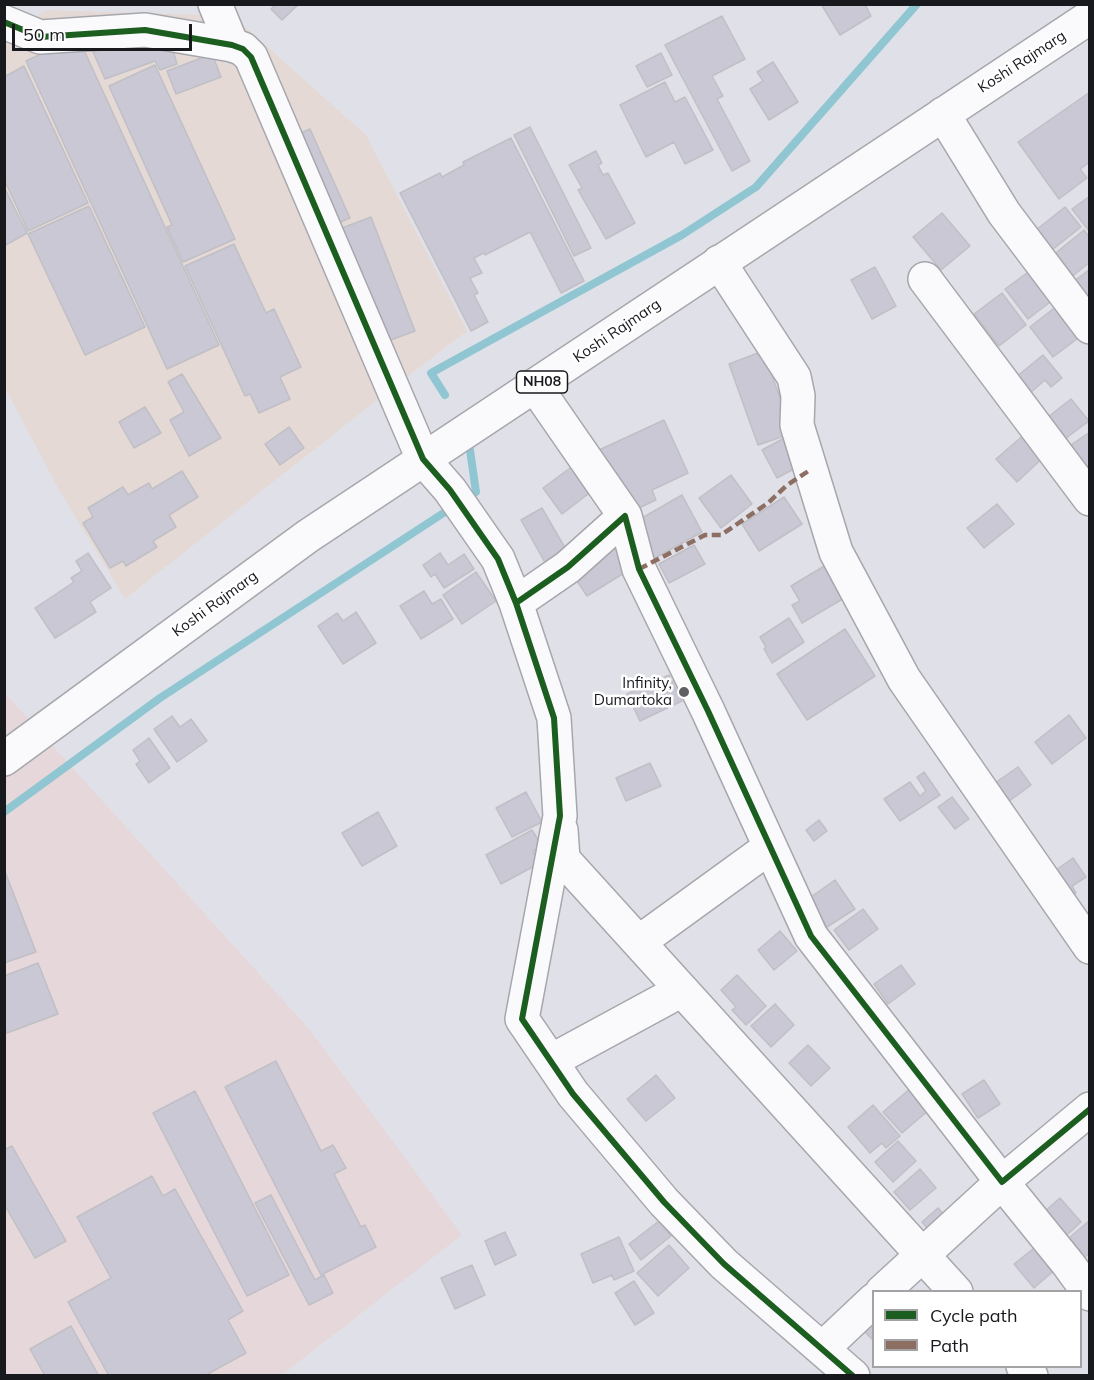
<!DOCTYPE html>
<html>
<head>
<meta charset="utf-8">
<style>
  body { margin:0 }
  #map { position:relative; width:1094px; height:1380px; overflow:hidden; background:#e0e1e8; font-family:Mulish,sans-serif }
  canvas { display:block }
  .frame { position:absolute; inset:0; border:6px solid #18191d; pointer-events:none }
  .legend { position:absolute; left:872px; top:1290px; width:210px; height:78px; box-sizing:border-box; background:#fff; border:2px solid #a3a3a5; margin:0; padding:8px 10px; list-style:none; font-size:18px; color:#18191d }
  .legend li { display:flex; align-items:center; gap:12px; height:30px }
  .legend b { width:30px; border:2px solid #a3a3a5 }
  .scale { position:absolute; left:12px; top:24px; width:180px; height:27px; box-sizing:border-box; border:3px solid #18191d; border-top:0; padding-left:8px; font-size:18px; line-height:21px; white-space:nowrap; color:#18191d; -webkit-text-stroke:4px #fff; paint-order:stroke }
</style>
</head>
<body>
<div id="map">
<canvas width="1094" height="1380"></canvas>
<div class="frame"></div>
<ul class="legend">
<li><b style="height:8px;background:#1b5e20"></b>Cycle path</li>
<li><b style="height:8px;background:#8d6e63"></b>Path</li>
</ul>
<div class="scale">50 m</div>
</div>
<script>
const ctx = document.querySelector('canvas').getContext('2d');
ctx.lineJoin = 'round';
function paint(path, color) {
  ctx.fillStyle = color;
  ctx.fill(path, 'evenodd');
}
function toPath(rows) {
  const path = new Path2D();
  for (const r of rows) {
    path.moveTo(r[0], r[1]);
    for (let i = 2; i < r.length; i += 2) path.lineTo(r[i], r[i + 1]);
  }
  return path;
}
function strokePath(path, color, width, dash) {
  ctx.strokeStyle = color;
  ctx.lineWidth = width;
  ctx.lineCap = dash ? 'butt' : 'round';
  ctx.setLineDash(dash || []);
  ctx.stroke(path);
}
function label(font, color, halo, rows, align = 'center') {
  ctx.font = font + ' Mulish,sans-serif';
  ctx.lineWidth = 5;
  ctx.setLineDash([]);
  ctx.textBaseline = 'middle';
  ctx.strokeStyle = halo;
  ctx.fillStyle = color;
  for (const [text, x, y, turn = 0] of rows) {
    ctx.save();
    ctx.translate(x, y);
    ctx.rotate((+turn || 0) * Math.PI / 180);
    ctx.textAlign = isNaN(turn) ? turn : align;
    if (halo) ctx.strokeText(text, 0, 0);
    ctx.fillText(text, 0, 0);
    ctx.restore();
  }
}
paint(toPath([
  [45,10,233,16,366,135,467,331,391,389,125,599,59,490,5,388,4,44]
]), '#e4d9d5');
paint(toPath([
  [4,692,311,1031,462,1235,282,1375,5,1375]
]), '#e6d8da');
strokePath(toPath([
  [445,395,431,373,682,235,756,187,917,4],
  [467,498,476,492,469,443],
  [4,812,160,698,445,512]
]), '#8fc6d2', 8);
const building = toPath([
  [276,4,298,4,298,5,282,20,271,9,276,4],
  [821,4,865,4,871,16,840,35,821,4],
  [722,16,745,59,712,76,723,96,717,99,750,161,732,171,665,45,722,16],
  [78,37,219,345,167,369,26,61,78,37],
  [87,38,171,44,177,64,160,70,155,61,105,79,87,38],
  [661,53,672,75,647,87,636,66,661,53],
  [212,54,221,77,176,94,167,71,212,54],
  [773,62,798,102,769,120,750,89,763,81,757,72,773,62],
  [155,65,235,239,183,262,167,227,172,225,109,86,155,65],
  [24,66,88,203,28,231,4,179,4,77,24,66],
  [665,82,675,102,685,97,713,150,685,164,674,142,646,157,620,105,665,82],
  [1090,92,1090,162,1080,169,1087,178,1059,199,1018,142,1090,92],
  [530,127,591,248,574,256,514,135,530,127],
  [310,129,350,218,331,226,291,137,310,129],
  [511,138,584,281,561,293,530,232,485,255,484,253,474,258,482,273,470,278,478,293,474,295,488,322,471,331,400,193,440,173,442,177,464,165,463,162,511,138],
  [596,151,602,163,598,165,603,175,608,173,635,223,606,239,578,190,582,188,569,165,596,151],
  [4,187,27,233,4,246,4,187],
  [1090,196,1090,232,1072,209,1090,196],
  [89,206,145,327,85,355,28,234,89,206],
  [1065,207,1081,227,1052,250,1036,230,1065,207],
  [942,213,970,246,941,270,913,237,942,213],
  [371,217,415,331,380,344,337,230,371,217],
  [1084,230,1090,238,1090,262,1070,278,1052,256,1084,230],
  [234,244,266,313,274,309,301,367,280,377,290,399,259,413,250,394,245,396,185,266,234,244],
  [875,267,896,306,872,319,851,280,875,267],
  [1035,267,1058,296,1028,319,1005,289,1035,267],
  [1090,269,1090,314,1068,286,1090,269],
  [1002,293,1026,325,999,346,974,314,1002,293],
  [1062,302,1085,333,1053,357,1030,327,1062,302],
  [763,351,793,433,758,445,729,364,763,351],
  [1043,355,1062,378,1051,387,1045,380,1030,393,1016,377,1043,355],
  [182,374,221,438,189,456,170,420,184,412,168,382,182,374],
  [1071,399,1089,421,1065,439,1048,417,1071,399],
  [145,407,161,433,134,448,119,422,145,407],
  [664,420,688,473,652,490,656,500,628,513,599,450,664,420],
  [289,427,304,448,280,465,265,444,289,427],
  [1090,432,1090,471,1068,447,1090,432],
  [1026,433,1046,455,1017,482,996,459,1026,433],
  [788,436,803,464,777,478,762,450,788,436],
  [581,460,600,485,562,514,543,488,581,460],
  [182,471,198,497,169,515,176,527,153,541,157,547,126,566,123,561,110,568,83,523,93,517,88,508,123,487,128,495,149,483,152,489,182,471],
  [731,475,752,504,721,528,699,498,731,475],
  [682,495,702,532,655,558,635,522,682,495],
  [784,497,802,524,759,551,742,524,784,497],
  [997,504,1014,524,984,548,967,528,997,504],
  [542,508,568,553,547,566,521,520,542,508],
  [694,545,705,564,669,583,659,564,694,545],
  [615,548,629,570,587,596,573,575,615,548],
  [88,553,111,588,90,602,96,612,55,638,35,608,74,582,71,578,82,571,76,561,88,553],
  [440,553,448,565,464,554,474,569,444,588,435,574,431,577,423,565,440,553],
  [831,562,851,594,802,623,792,605,800,601,791,586,831,562],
  [476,572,496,601,462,624,443,595,476,572],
  [424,591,432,604,441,599,453,619,421,639,400,606,424,591],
  [356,612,376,643,343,664,318,626,337,613,343,621,356,612],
  [789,618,804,642,772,663,764,649,766,647,760,637,789,618],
  [845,629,875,676,807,720,777,674,845,629],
  [669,675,682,701,640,721,627,694,669,675],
  [1069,715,1086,738,1052,764,1035,742,1069,715],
  [172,716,180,727,191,719,207,741,177,762,154,729,172,716],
  [149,738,170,768,149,783,136,764,140,761,133,750,149,738],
  [650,763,661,786,626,801,616,778,650,763],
  [1018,767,1031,785,1008,802,995,783,1018,767],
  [924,772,940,795,900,821,884,799,910,782,920,796,926,791,917,777,924,772],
  [526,792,542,822,512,837,496,808,526,792],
  [952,797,969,819,955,829,938,807,952,797],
  [378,812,397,846,362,866,342,833,378,812],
  [819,820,827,831,814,841,806,830,819,820],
  [532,830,542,846,533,851,540,863,501,884,486,855,532,830],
  [1073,858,1086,877,1072,886,1076,893,1068,899,1050,874,1073,858],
  [4,869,36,952,4,963,4,869],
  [835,880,855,909,827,927,808,899,835,880],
  [863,909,878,929,849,950,834,930,863,909],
  [780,931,797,951,774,970,758,950,780,931],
  [38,963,58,1014,7,1033,4,1027,4,976,38,963],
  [901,965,915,984,888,1004,874,984,901,965],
  [737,975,766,1006,746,1025,732,1010,736,1007,721,990,737,975],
  [775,1004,794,1025,771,1047,751,1026,775,1004],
  [808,1045,830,1068,811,1086,789,1063,808,1045],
  [276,1061,321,1151,333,1145,346,1168,334,1174,361,1227,365,1225,376,1247,321,1275,225,1087,276,1061],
  [656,1075,675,1098,646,1121,627,1099,656,1075],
  [984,1080,1000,1104,978,1118,962,1094,984,1080],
  [911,1088,930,1109,902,1133,883,1112,911,1088],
  [195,1091,289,1275,247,1296,153,1113,195,1091],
  [873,1105,900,1136,886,1148,882,1143,870,1153,848,1127,873,1105],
  [898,1141,916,1161,893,1182,875,1162,898,1141],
  [12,1146,66,1241,35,1258,4,1204,4,1150,12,1146],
  [920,1169,936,1188,910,1210,894,1192,920,1169],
  [152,1176,163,1196,175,1189,243,1311,228,1320,246,1353,204,1376,109,1376,68,1302,111,1278,77,1217,152,1176],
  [271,1195,315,1280,324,1275,333,1293,309,1305,255,1203,271,1195],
  [1060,1198,1081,1222,1058,1243,1036,1219,1060,1198],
  [938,1208,949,1220,932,1234,922,1222,938,1208],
  [1090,1220,1090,1253,1085,1257,1069,1238,1090,1220],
  [659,1221,671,1236,641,1260,629,1244,659,1221],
  [505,1232,516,1255,495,1265,485,1241,505,1232],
  [619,1237,634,1271,614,1280,612,1275,593,1283,581,1254,619,1237],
  [669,1245,689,1268,658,1296,637,1273,669,1245],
  [1038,1245,1057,1268,1034,1288,1014,1264,1038,1245],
  [472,1265,485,1295,455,1309,441,1278,472,1265],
  [634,1281,654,1313,635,1325,615,1293,634,1281],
  [874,1318,874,1341,862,1329,874,1318],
  [71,1326,99,1376,45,1376,30,1349,71,1326]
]);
paint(building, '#cac8d4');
strokePath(building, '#c0bfc5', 1.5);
const minor = toPath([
  [215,4,232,45],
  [4,22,40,37,145,30,232,45,243,49,251,57,423,459,450,490,498,559,516,603,554,718,560,816,522,1019,573,1094,664,1202,724,1264,853,1376],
  [943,114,1004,213,1090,327],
  [719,262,794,377,798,396,797,425,836,552,904,679,1090,947],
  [925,279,1090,499],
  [535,386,625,516],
  [516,603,568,567,625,516,639,569,708,711,811,936,1002,1182,1090,1109],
  [561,830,563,859,956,1292],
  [639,942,770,847],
  [551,1061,682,990],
  [882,1292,1002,1182,1069,1265,1090,1294],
  [822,1349,874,1300],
  [1023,1366,1031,1376]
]);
const major = toPath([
  [4,759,308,536,1090,17]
]);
strokePath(minor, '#a6a7ac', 36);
strokePath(major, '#a6a7ac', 36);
strokePath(minor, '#fafafc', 33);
strokePath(major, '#fafafc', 33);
strokePath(toPath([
  [639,569,705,535,721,535,768,503,786,486,810,470]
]), '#8d6e63', 4.5, [9, 4.5]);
strokePath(toPath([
  [4,22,40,37,145,30,232,45,243,49,251,57,423,459,450,490,498,559,516,603,554,718,560,816,522,1019,573,1094,664,1202,724,1264,853,1376],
  [516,603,568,567,625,516,639,569,708,711,811,936,1002,1182,1090,1109]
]), '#1b5e20', 6);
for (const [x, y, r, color] of [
  [684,692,6,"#5e5f64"]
]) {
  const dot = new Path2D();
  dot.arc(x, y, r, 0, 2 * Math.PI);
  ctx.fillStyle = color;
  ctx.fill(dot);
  strokePath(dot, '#fff', 2);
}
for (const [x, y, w] of [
  [542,382,51]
]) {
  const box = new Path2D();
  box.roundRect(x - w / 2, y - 11, w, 22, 4.5);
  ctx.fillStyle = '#fff';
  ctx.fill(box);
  strokePath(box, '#18191d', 1.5);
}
label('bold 14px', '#18191d', null, [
  ["NH08",542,382]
]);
label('15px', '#18191d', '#fff', [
  ["Koshi Rajmarg",1022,62,-33],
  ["Koshi Rajmarg",617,331,-34],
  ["Koshi Rajmarg",215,604,-36]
]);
label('15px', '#18191d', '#fff', [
  ["Infinity,",672,683],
  ["Dumartoka",672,700]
], 'right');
</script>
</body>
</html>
